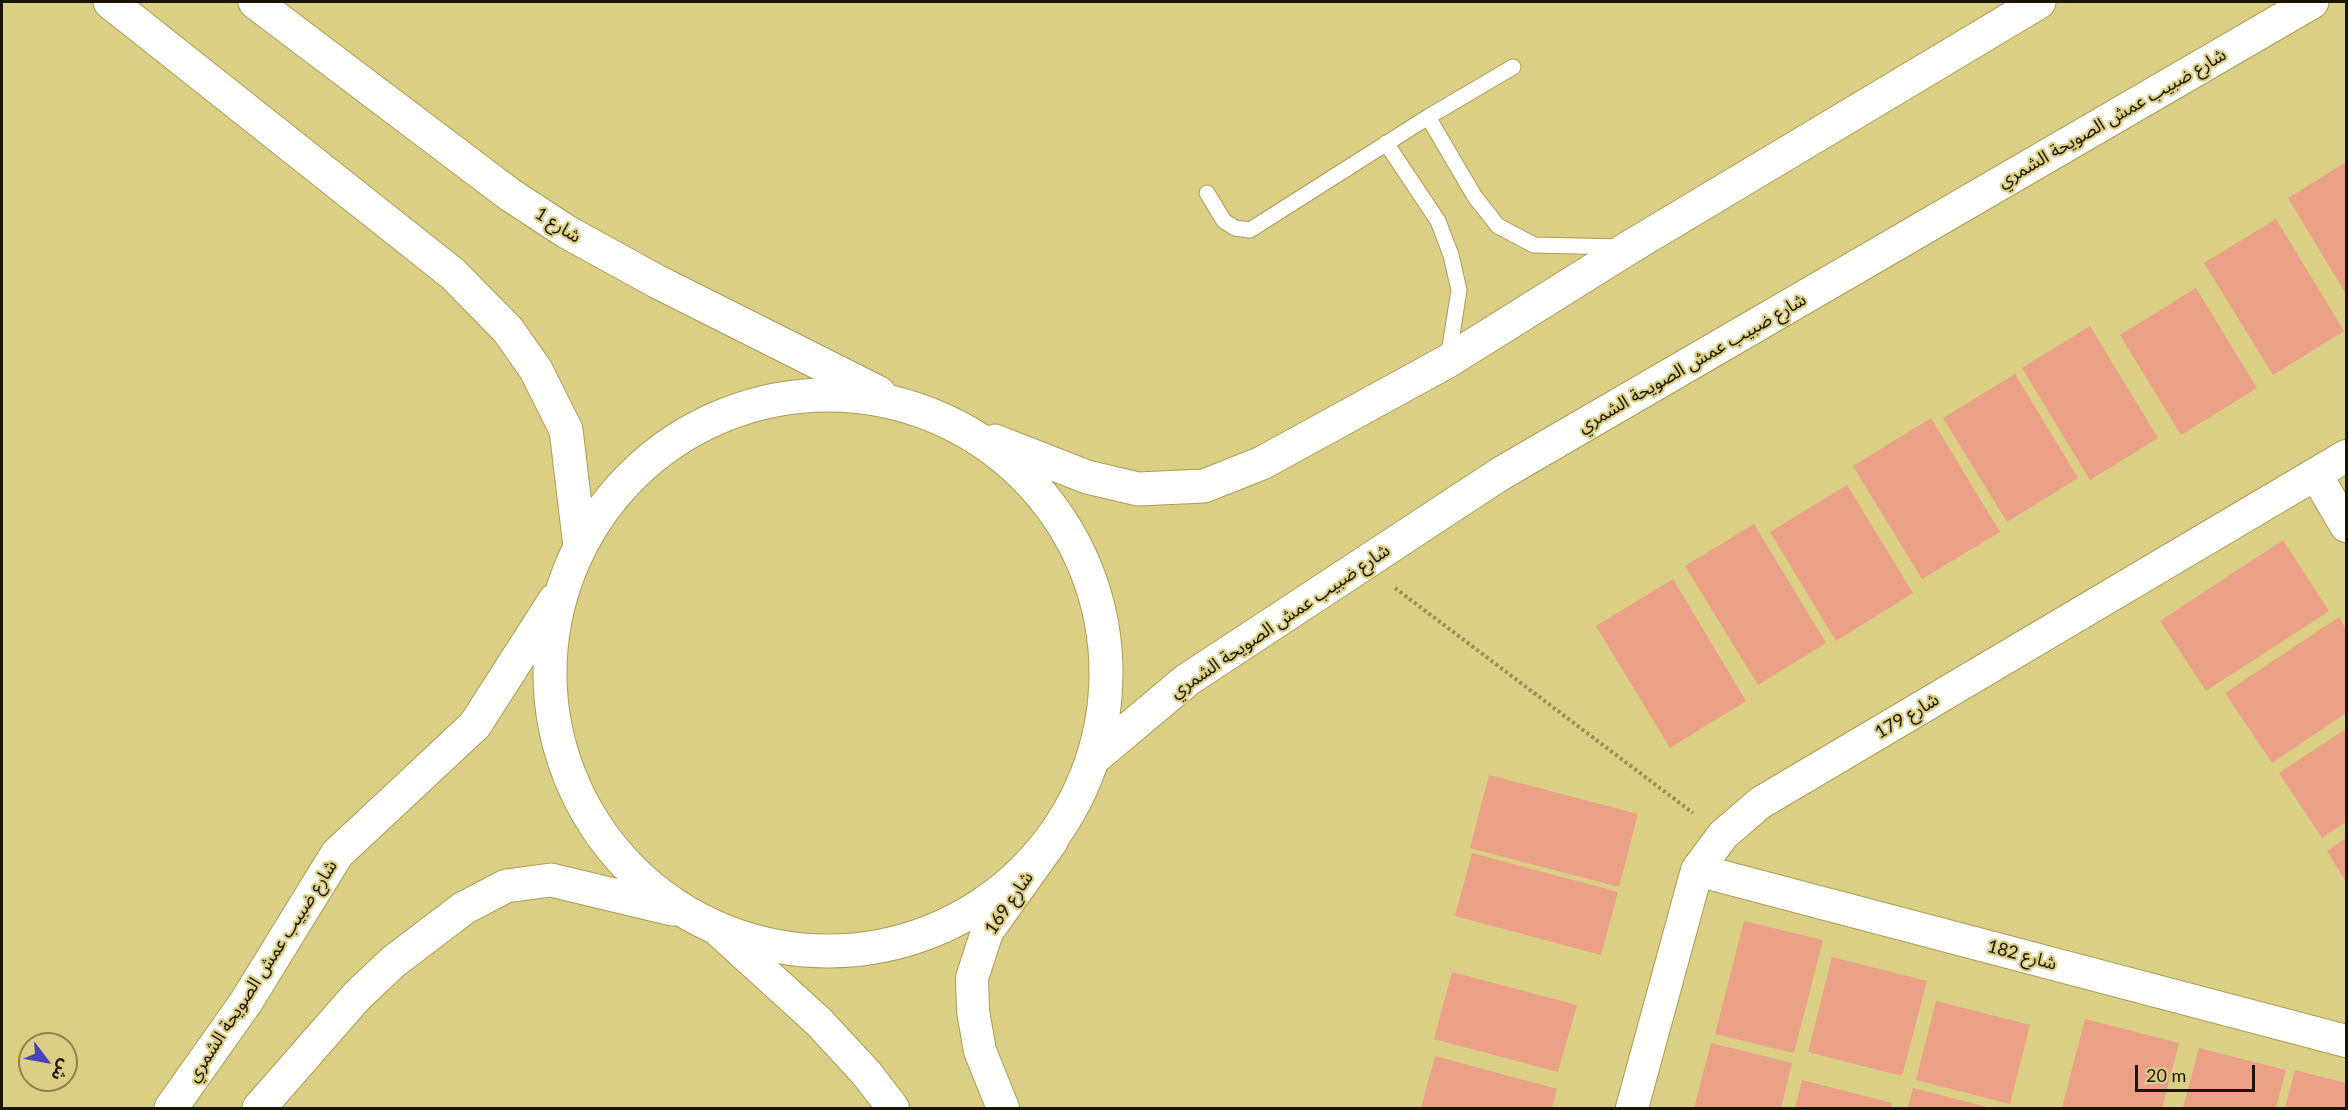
<!DOCTYPE html>
<html>
<head>
<meta charset="utf-8">
<style>
  body { margin:0 }
  #map { position:relative; width:2348px; height:1110px; overflow:hidden; background:#dbce85; font-family:Lato,"Noto Sans Arabic",sans-serif }
  canvas { display:block }
  .frame { position:absolute; inset:0; border:3px solid #1b1500; pointer-events:none }
  .north { position:absolute; left:18px; top:1032px; width:60px; height:60px; box-sizing:border-box; background:#dbce85; border:2px solid #8e8450; border-radius:50%; rotate:122deg; font-size:16px; font-weight:700; line-height:24px; text-align:center; color:#1b1500 }
  .north::after { content:''; display:block; margin:auto; width:21px; height:27px; background:#4b42b9; clip-path:polygon(50% 0,100% 100%,50% 72%,0 100%) }
  .scale { position:absolute; left:2135px; top:1065px; width:120px; height:27px; box-sizing:border-box; border:3px solid #1b1500; border-top:0; padding-left:8px; font-size:18px; line-height:21px; white-space:nowrap; color:#1b1500; -webkit-text-stroke:4px #dbce85; paint-order:stroke }
</style>
</head>
<body>
<div id="map">
<canvas width="2348" height="1110"></canvas>
<div class="frame"></div>
<div class="north">ش</div>
<div class="scale">20 m</div>
</div>
<script>
const ctx = document.querySelector('canvas').getContext('2d');
ctx.lineJoin = 'round';
function paint(path, color) {
  ctx.fillStyle = color;
  ctx.fill(path, 'evenodd');
}
function toPath(rows) {
  const path = new Path2D();
  for (const r of rows) {
    if (r.length === 3) {
      path.moveTo(r[0] + r[2], r[1]);
      path.arc(r[0], r[1], r[2], 0, 2 * Math.PI);
      continue;
    }
    path.moveTo(r[0], r[1]);
    for (let i = 2; i < r.length; i += 2) path.lineTo(r[i], r[i + 1]);
  }
  return path;
}
function strokePath(path, color, width, dash) {
  ctx.strokeStyle = color;
  ctx.lineWidth = width;
  ctx.lineCap = dash ? 'butt' : 'round';
  ctx.setLineDash(dash || []);
  ctx.stroke(path);
}
function label(font, color, halo, rows, align = 'center') {
  ctx.font = font + ' Lato,"Noto Sans Arabic",sans-serif';
  ctx.lineWidth = 4.5;
  ctx.setLineDash([]);
  ctx.textBaseline = 'middle';
  ctx.strokeStyle = halo;
  ctx.fillStyle = color;
  for (const [text, x, y, turn = 0] of rows) {
    ctx.save();
    ctx.translate(x, y);
    ctx.rotate((+turn || 0) * Math.PI / 180);
    ctx.textAlign = isNaN(turn) ? turn : align;
    if (halo) ctx.strokeText(text, 0, 0);
    ctx.fillText(text, 0, 0);
    ctx.restore();
  }
}
paint(toPath([
  [2346,162,2346,294,2288,198],
  [2276,219,2344,331,2273,375,2204,263],
  [2196,288,2257,388,2181,435,2120,335],
  [2090,326,2158,438,2090,480,2022,368],
  [2015,374,2078,478,2007,522,1943,418],
  [1931,418,2000,532,1922,579,1853,466],
  [1847,485,1913,593,1836,641,1770,532],
  [1754,524,1826,643,1758,685,1685,566],
  [2283,540,2329,611,2206,691,2160,621],
  [1673,579,1746,701,1670,748,1596,626],
  [2339,617,2346,629,2346,713,2272,763,2225,693],
  [2346,729,2346,822,2322,838,2279,773],
  [1489,775,1638,814,1619,887,1470,848],
  [2346,838,2346,882,2327,851],
  [1472,853,1618,892,1601,955,1455,916],
  [1744,921,1823,940,1794,1053,1715,1034],
  [1832,957,1927,981,1902,1076,1808,1052],
  [1452,972,1577,1005,1558,1072,1434,1039],
  [1936,1001,2030,1025,2010,1104,1916,1080],
  [2085,1019,2179,1043,2162,1108,2062,1108],
  [1711,1043,1792,1063,1781,1108,1694,1108],
  [2199,1048,2286,1070,2276,1108,2183,1108],
  [1435,1056,1557,1089,1552,1108,1421,1108],
  [2295,1070,2346,1083,2346,1108,2285,1108],
  [1802,1080,1892,1103,1891,1108,1795,1108],
  [1913,1088,1991,1108,1908,1108]
]), '#eaa188');
const service = toPath([
  [1428,117,1475,197,1498,226,1534,245,1621,247],
  [1386,143,1438,221,1451,255,1459,290,1448,360],
  [1207,193,1224,221,1235,228,1250,230,1428,117,1513,67]
]);
const minor = toPath([
  [2316,475,2346,526],
  [1697,870,2346,1041],
  [719,931,819,1022,867,1074,893,1108],
  [1003,1108,980,1051,973,1011,972,978,987,932,1052,841],
  [1632,1108,1697,870,1723,835,1760,803,2346,456]
]);
const tertiary = toPath([
  [110,2,453,274,508,330,536,370,566,430,580,546],
  [255,2,509,194,567,232,656,281,879,393],
  [828,673,278],
  [995,441,1087,477,1138,489,1204,486,1262,463,1448,361,1630,247,2039,2],
  [1094,758,1187,680,1500,474,2312,2],
  [171,1108,246,1002,337,854,475,725,555,600],
  [259,1108,357,996,393,962,464,908,506,886,551,880,672,909]
]);
strokePath(service, '#a99d55', 17);
strokePath(minor, '#a99d55', 34);
strokePath(tertiary, '#a99d55', 35);
strokePath(toPath([
  [1395,588,1693,813]
]), '#998e57', 4, [3, 3]);
strokePath(service, '#fff', 15);
strokePath(minor, '#fff', 32);
strokePath(tertiary, '#fff', 33);
label('18px', '#1b1500', '#dbce85', [
  ["شارع ضبيب عمش الصويحة الشمري",2112,118,-30],
  ["شارع 1",558,225,32],
  ["شارع ضبيب عمش الصويحة الشمري",1692,363,-30],
  ["شارع ضبيب عمش الصويحة الشمري",1280,621,-34],
  ["شارع 179",1907,716,-31],
  ["شارع 169",1009,903,-56],
  ["شارع 182",2022,955,15],
  ["شارع ضبيب عمش الصويحة الشمري",262,971,-57]
]);
</script>
</body>
</html>
